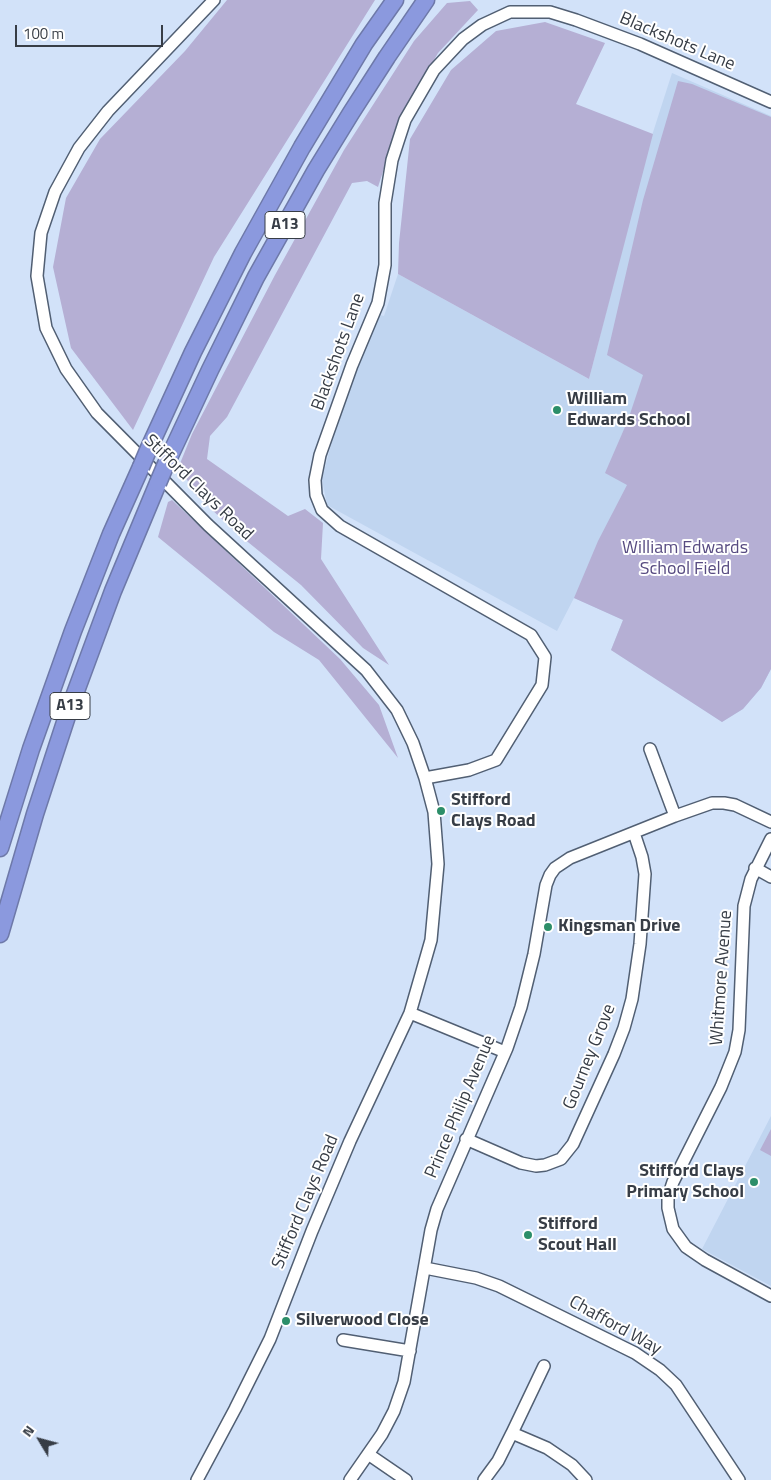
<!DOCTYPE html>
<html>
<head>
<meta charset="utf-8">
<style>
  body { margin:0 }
  #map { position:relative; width:771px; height:1480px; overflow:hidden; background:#d2e2f9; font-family:"Titillium Web",sans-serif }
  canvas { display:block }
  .north { position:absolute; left:15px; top:1415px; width:50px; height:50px; -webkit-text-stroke:4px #fff; paint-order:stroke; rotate:307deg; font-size:14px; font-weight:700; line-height:20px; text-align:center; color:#373d46 }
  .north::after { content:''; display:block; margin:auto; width:18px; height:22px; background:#373d46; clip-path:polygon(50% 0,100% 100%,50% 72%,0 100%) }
  .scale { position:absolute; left:15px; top:25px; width:148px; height:22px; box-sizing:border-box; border:2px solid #373d46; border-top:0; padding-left:6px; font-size:15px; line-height:18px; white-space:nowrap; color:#373d46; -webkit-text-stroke:4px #fff; paint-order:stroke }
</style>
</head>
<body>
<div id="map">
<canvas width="771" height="1480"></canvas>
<div class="north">N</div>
<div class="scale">100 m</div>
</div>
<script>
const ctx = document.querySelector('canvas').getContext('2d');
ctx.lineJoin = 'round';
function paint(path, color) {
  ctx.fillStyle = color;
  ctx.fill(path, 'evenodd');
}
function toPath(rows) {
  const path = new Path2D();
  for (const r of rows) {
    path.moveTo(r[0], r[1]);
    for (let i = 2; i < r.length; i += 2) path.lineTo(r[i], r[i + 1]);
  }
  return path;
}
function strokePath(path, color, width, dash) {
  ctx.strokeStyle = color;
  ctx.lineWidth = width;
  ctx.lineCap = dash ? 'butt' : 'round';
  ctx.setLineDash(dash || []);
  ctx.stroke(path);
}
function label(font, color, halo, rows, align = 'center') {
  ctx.font = font + ' "Titillium Web",sans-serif';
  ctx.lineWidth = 4;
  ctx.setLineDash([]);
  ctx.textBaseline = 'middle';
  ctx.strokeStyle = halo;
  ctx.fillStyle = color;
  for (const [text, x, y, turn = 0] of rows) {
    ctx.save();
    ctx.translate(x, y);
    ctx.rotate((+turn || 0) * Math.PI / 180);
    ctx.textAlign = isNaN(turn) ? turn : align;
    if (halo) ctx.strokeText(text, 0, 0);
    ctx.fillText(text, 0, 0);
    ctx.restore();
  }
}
paint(toPath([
  [672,73,771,116,771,669,761,688,743,709,722,722,611,650,623,620,574,598,557,631,327,505,322,479,332,441,376,314,384,316,398,274,589,379,647,151],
  [771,1116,771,1286,702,1249]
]), '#c0d5f0');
paint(toPath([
  [227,0,375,0,214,257,133,430,71,348,53,267,66,198,100,139,185,51],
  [470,1,478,10,438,53,399,122,378,187,367,181,352,183,227,417,210,436,207,459,288,516,305,509,323,523,321,559,389,665,363,648,301,585,238,534,196,495,179,466,192,434,275,275,344,150,414,41,447,3],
  [545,22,605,43,576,104,653,134,589,379,398,274,399,243,410,139,451,70,496,31],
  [678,81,692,84,771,117,771,669,761,688,743,709,722,722,611,650,623,620,574,598,598,541,627,485,605,473,628,420,643,375,607,355,643,200],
  [172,500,340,659,379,705,398,758,319,660,274,632,158,537,168,502],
  [771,1129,771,1156,760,1150]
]), '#b5afd4');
const minor = toPath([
  [650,749,675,816],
  [425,778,469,770,496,760,542,685,545,657,531,635,340,526,322,510,316,495,315,480,320,455,352,365,378,303,385,265,385,203,392,160,405,120,434,70,463,39,482,25,510,12,550,12,576,20,640,44,771,102],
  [771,839,751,879,744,906,740,1005,739,1030,735,1052,721,1087,673,1182,668,1197,668,1208,673,1229,686,1247,705,1260,771,1296],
  [755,868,771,877],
  [410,1013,505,1052],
  [466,1139,521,1163,536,1166,545,1165,561,1159,573,1144,614,1054,624,1028,632,999,640,944,645,874,642,857,634,833],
  [425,1268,476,1278,499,1286,635,1353,660,1370,676,1385,739,1480],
  [343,1340,410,1351],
  [512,1433,544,1366],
  [368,1454,406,1480],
  [197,1480,235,1409,270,1339,312,1231,350,1141,410,1013,431,940,438,864,434,812,425,778,413,743,397,710,366,670,208,525,97,413,66,369,46,328,37,276,41,233,55,192,79,148,108,111,214,0],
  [350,1480,382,1434,394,1411,404,1382,431,1230,437,1209,507,1048,521,1007,534,954,546,885,550,875,555,868,570,858,675,816,712,803,724,803,735,805,771,822],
  [484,1480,498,1461,512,1433,547,1448,572,1465,586,1480]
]);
const highway = toPath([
  [149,448,193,352,243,253,302,147,364,44,395,0],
  [166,464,210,370,256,277,316,170,351,113,387,57,426,0],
  [0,848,31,749,73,631,111,534,141,467],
  [0,934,35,814,69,710,113,591,158,483]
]);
strokePath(minor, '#515f73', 14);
strokePath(highway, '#6e79a9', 19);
strokePath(minor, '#fff', 11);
strokePath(highway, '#8b99de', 16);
const highwayBridge = toPath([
  [141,467,149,448],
  [158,483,166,464]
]);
strokePath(highwayBridge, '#6e79a9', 19, []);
strokePath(highwayBridge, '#8b99de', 16);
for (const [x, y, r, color] of [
  [557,410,5,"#2c8e69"],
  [441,811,5,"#2c8e69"],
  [548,927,5,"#2c8e69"],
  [754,1182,5,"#2c8e69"],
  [528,1235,5,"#2c8e69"],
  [286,1321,5,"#2c8e69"]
]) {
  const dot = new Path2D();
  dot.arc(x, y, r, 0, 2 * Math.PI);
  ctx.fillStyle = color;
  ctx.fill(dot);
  strokePath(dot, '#fff', 2);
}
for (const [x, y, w] of [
  [285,225,40],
  [70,706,40]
]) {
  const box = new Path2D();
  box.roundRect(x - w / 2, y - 13.5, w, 27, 4);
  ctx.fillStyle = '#fff';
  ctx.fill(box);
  strokePath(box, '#373d46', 1);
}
label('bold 16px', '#373d46', null, [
  ["A13",285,225],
  ["A13",70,706]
]);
label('18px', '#373d46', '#fff', [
  ["Blackshots Lane",677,42,23],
  ["Blackshots Lane",339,352,-70],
  ["Stifford Clays Road",198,488,44],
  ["Whitmore Avenue",722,978,-86],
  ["Gourney Grove",590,1057,-68],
  ["Prince Philip Avenue",461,1107,-67],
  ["Stifford Clays Road",306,1202,-67],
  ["Chafford Way",615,1326,29]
]);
label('bold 18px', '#373d46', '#fff', [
  ["William",567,400],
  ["Edwards School",567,421],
  ["Stifford",451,801],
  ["Clays Road",451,822],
  ["Kingsman Drive",558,927],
  ["Stifford Clays",744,1172,"right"],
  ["Primary School",744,1193,"right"],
  ["Stifford",538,1225],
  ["Scout Hall",538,1246],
  ["Silverwood Close",296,1321]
], 'left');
label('18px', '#574b81', '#fff', [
  ["William Edwards",685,549],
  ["School Field",685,570]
]);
</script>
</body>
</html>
